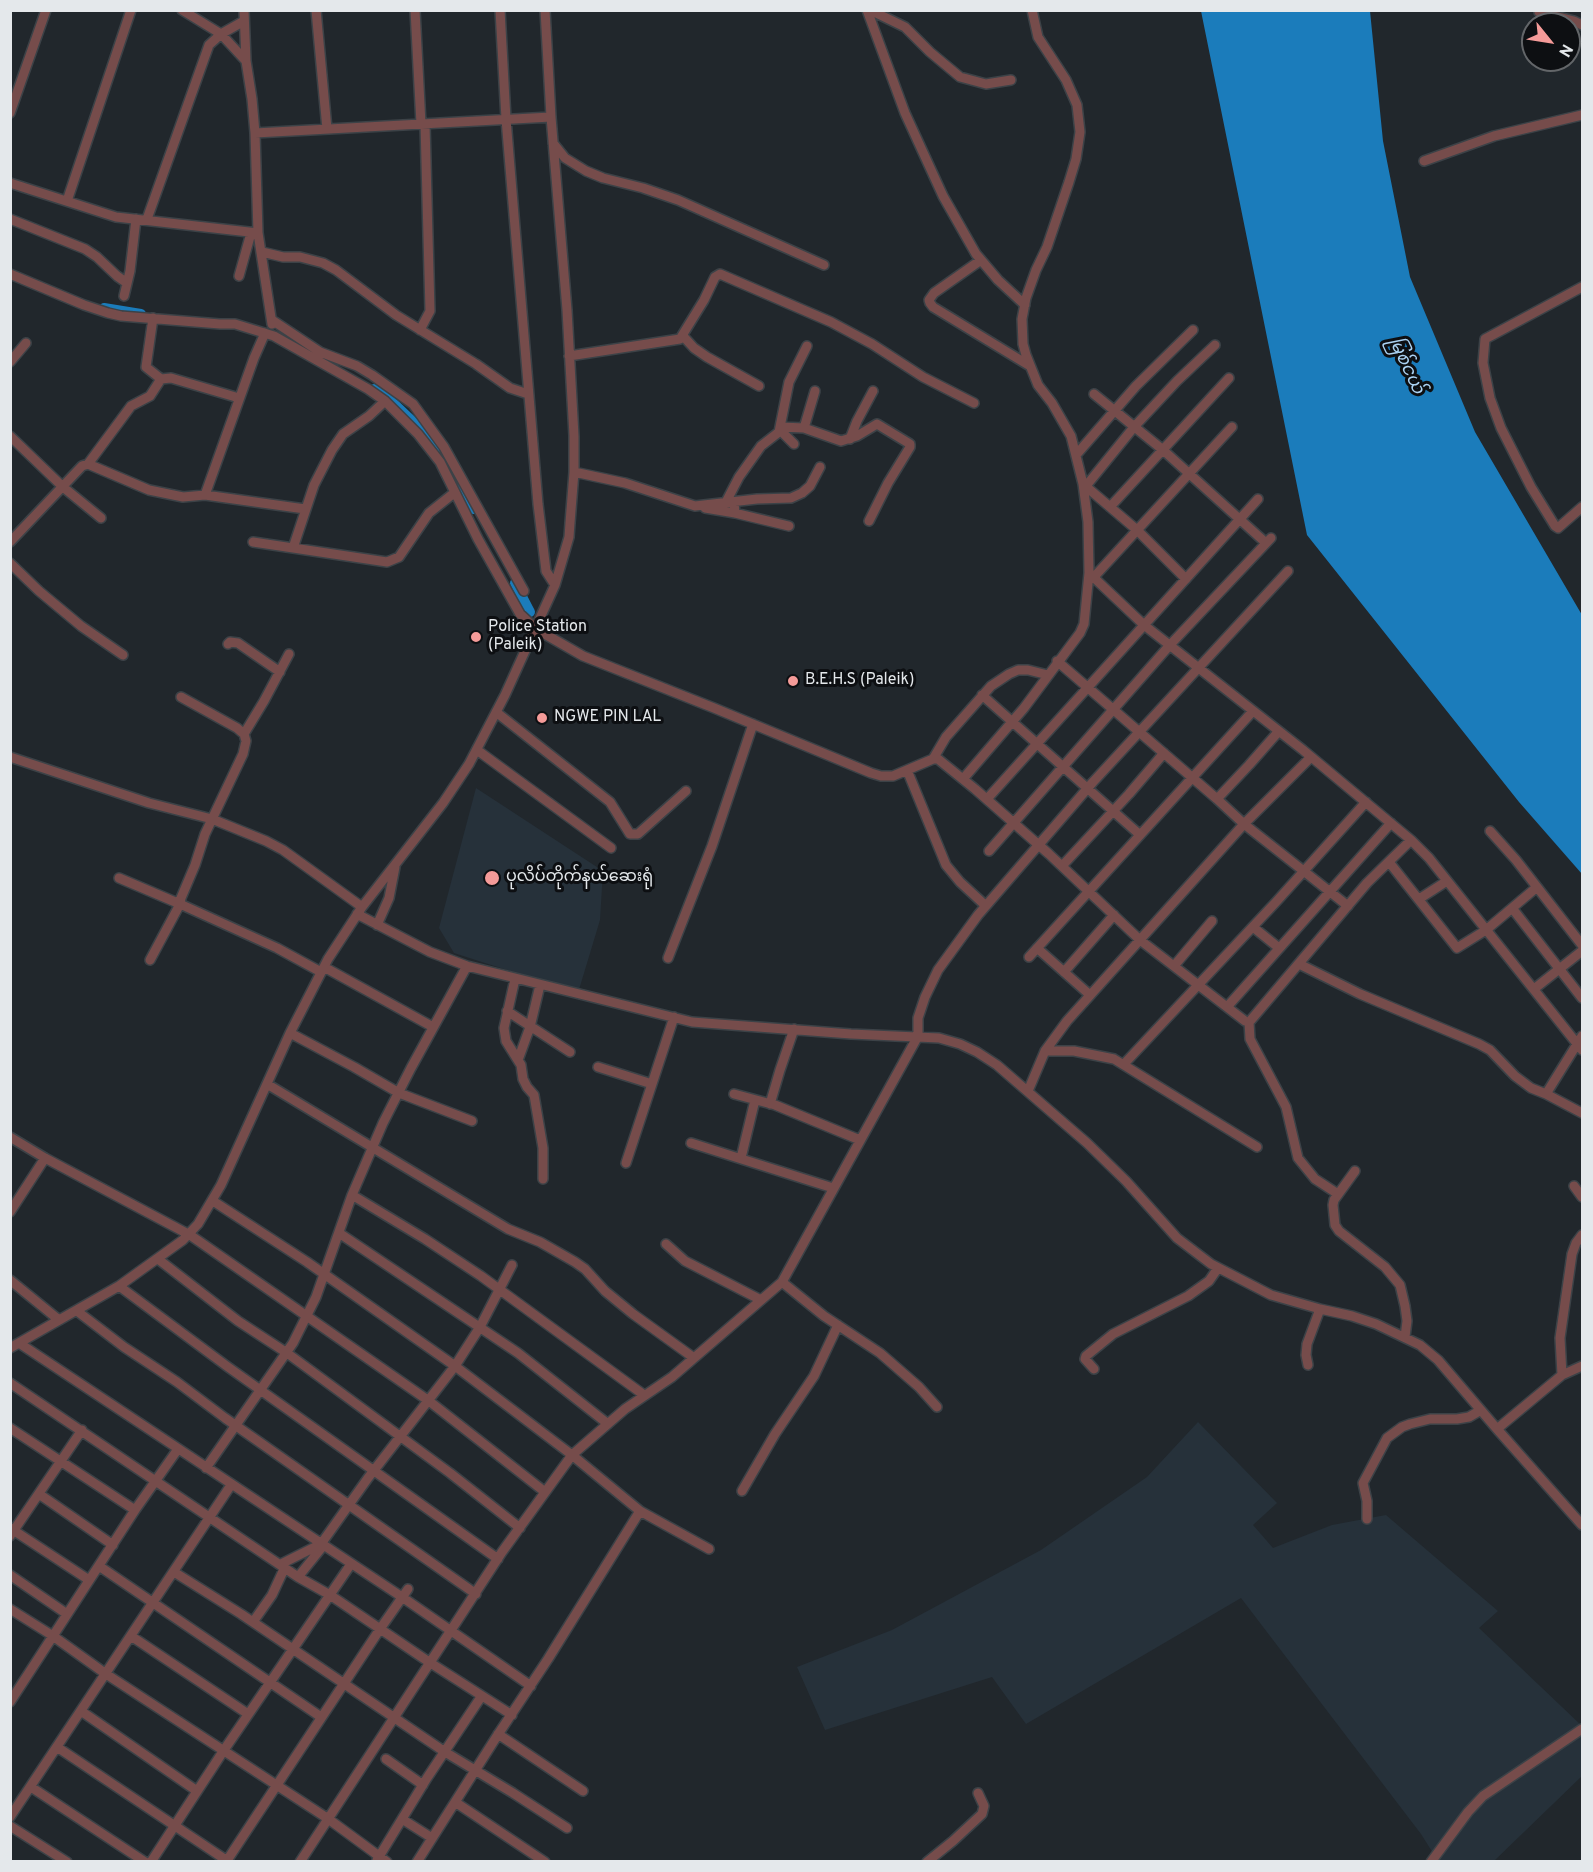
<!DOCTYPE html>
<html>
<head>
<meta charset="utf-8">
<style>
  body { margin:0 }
  #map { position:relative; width:1593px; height:1872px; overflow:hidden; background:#21272c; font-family:Overpass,sans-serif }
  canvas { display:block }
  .frame { position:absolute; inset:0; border:12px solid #e4e8eb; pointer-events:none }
  .north { position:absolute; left:1521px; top:12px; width:60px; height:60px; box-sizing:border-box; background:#0d0f12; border:2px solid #636669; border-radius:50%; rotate:120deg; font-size:16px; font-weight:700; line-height:24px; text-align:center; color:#e4e8eb }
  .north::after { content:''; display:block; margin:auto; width:21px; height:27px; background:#f59b99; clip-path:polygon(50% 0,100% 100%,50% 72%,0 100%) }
</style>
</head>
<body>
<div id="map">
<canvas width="1593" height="1872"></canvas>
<div class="frame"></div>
<div class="north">N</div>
</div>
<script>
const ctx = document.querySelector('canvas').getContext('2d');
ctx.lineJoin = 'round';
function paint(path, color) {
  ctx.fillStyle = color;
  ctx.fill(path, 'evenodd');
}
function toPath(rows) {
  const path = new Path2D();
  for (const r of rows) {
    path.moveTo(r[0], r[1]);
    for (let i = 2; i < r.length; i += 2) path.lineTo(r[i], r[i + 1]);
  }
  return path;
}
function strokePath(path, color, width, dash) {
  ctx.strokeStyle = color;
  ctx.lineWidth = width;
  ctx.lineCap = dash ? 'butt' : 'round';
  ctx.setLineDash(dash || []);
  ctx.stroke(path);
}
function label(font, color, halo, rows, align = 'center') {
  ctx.font = font + ' Overpass,"Noto Sans Myanmar",sans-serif';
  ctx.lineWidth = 6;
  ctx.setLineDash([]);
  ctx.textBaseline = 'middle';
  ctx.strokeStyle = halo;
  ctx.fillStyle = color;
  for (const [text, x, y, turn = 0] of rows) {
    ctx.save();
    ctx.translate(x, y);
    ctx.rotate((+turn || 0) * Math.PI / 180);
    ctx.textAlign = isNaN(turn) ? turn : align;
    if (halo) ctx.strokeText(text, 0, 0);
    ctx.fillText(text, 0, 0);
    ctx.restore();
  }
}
paint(toPath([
  [476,788,603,871,600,920,578,993,454,953,439,928],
  [1198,1422,1277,1503,1253,1525,1273,1548,1332,1525,1386,1515,1498,1611,1479,1628,1582,1726,1582,1776,1494,1861,1438,1861,1421,1834,1241,1598,1026,1724,992,1677,825,1730,797,1667,892,1630,1041,1550,1147,1477]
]), '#26313a');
paint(toPath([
  [1201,11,1370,11,1383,141,1410,277,1475,432,1582,615,1582,874,1519,802,1307,535]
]), '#1b7cbb');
strokePath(toPath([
  [104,308,141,314],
  [374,389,387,397,427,435,474,509],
  [515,583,530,612]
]), '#1b7cbb', 10);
const minor = toPath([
  [182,10,221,34,246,61],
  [244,10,246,61,252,99,255,133,258,233,272,324],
  [316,10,327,129],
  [415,10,421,124],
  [500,10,506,119,538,504,546,571,555,585],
  [867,10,905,113,943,196,976,254,998,280,1025,305],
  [870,10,905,27,930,52,960,77,986,84,1011,80],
  [1539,12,1574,21,1582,25],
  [10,113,46,10],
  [255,133,551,117],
  [553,143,565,158,586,171,603,178,643,188,678,200,824,265],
  [1424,161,1494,136,1582,115],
  [10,183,116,217,258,233],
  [67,201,131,10],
  [10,219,85,249,97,257,117,276,127,283],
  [147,219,209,45,221,34,244,21],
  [262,252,283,257,300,257,323,263,336,270,396,315,476,364,510,388,528,394],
  [981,260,934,293,929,300,930,303,933,307,1030,366],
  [10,274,84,305,108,313,121,316,220,324,235,324,274,336,368,389,385,401,418,434,440,462,478,539,520,614,536,629,583,656,714,708,871,773,881,776,893,776,933,759,938,759,975,789,1049,854,1140,940,1245,1021,1249,1022,1251,1020,1367,883,1411,840,1429,858,1582,1050],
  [239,276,251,233],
  [1582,287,1485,339,1483,363,1490,398,1501,428,1531,487,1555,526,1558,528,1582,507],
  [124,296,130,271,136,219],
  [153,318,146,367,161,379],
  [272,320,320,352,357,366,372,375,413,404,444,447,524,591],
  [420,330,430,311,425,124],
  [683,336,694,348,707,357,759,386],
  [569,356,680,339,704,300,715,277,720,274,831,322,872,344,923,377,974,403],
  [10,362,26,343],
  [1094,394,1163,450,1266,543],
  [781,427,804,428,841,441,857,436,877,424,910,444,910,447,888,483,869,521],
  [804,428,815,391],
  [780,430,794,444],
  [10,436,63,487,101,518],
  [850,439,857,421,873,391],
  [1076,455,1136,386,1193,330],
  [88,464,131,406,150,396,161,379,171,378,239,398],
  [574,472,625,483,695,506,757,499,791,498,802,493,810,486,820,467],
  [1083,484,1137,530,1186,579],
  [1086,486,1134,427,1177,381,1215,345],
  [205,495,254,358,265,333],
  [726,502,739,477,761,446,779,432,789,382,807,346],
  [734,502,735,513,789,526],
  [1110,507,1229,378],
  [705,508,735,513],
  [10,542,82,466,88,464,149,490,183,497,205,495,305,509],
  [253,542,387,562,399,557,429,513,454,493],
  [293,548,314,485,332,450,343,434,369,416,385,401],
  [10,563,39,591,81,626,123,655],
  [1089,573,1144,625,1303,750,1411,840],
  [1093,578,1232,427],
  [228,644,230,642,238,643,280,672],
  [1057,661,1217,799,1244,824,1348,906],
  [982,695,1139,834],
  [181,697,237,728,244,734,246,741,243,754,205,834,195,865,181,898,180,904,277,948,321,972],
  [496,712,610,802,630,834,638,834,686,791],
  [244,734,264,701,289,654],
  [477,750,611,848],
  [10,757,149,803,212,819,266,841,283,850,362,907],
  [933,759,946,737,991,686,1009,674,1018,670,1028,670,1048,675],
  [907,770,946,865,960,882,986,906],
  [963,779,1024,708,1080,633,1084,624,1089,573,1088,522,1083,484,1071,436,1052,403,1038,385,1026,355,1023,344,1022,319,1026,298,1036,270,1047,247,1069,182,1076,159,1080,132,1077,105,1066,80,1038,37,1032,10],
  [987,799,1258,499],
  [1217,799,1249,765,1279,731],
  [1490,831,1516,860,1582,945],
  [989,851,1169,646,1271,538],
  [1389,862,1457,948,1486,930,1537,887],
  [1062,866,1129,794,1164,753],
  [119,878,180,904,150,960],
  [1419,899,1447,881],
  [1512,908,1582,998],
  [357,914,430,952,467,966,692,1022,851,1034,939,1038,960,1044,977,1052,997,1065,1087,1143,1126,1181,1177,1238,1211,1264,1271,1295,1320,1309,1352,1316,1376,1324,1420,1345,1438,1360,1497,1429,1582,1525],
  [377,925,389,898,395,867],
  [1253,927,1279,948],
  [1037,948,1090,995],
  [1029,957,1253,711],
  [668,958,712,846,753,724],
  [1299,964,1360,994,1479,1044,1490,1050,1515,1076,1531,1088,1546,1094],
  [1174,966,1212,921],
  [324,967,433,1027],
  [1064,972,1114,915],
  [515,979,504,1028,506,1041,521,1065,523,1079,527,1087,534,1095,543,1148,543,1179],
  [1534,989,1582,951],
  [1227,1007,1391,823],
  [507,1011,570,1052],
  [1249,1022,1250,1039,1286,1107,1298,1158,1315,1179,1338,1194],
  [290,1033,354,1067,399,1093,472,1121],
  [1045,1051,1074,1051,1114,1059,1257,1147],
  [518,1060,530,1027,540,985],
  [1124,1064,1276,902,1366,802],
  [598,1067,652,1084],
  [267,1084,508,1229,540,1242,575,1262,585,1269,605,1291,633,1314,694,1358],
  [1028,1091,1045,1051,1067,1021,1244,824,1311,757],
  [734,1094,775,1105,860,1140],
  [770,1104,780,1070,794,1029],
  [1582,1113,1546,1094,1582,1036],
  [10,1137,45,1158,190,1235,429,1401,545,1492],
  [691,1143,833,1188],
  [741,1158,755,1100],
  [626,1163,674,1017],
  [1355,1171,1334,1200,1333,1205,1335,1225,1339,1231,1385,1267,1400,1285,1405,1306,1407,1321,1405,1337],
  [1574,1186,1582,1197],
  [352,1195,425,1239,481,1276,644,1395],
  [213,1201,307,1262,455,1366,572,1455,640,1511,548,1659,497,1736,417,1862],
  [10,1212,45,1158],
  [339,1233,518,1353,608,1424],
  [666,1244,685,1261,761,1300],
  [158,1259,238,1321,287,1353,450,1473,520,1528],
  [10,1280,59,1320],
  [782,1282,824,1316,880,1353,919,1387,937,1407],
  [119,1286,228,1367,498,1559],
  [77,1311,124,1347,177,1382,225,1418,476,1594],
  [19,1343,402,1597,531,1686],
  [10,1348,119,1286,183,1240,198,1224,221,1185,290,1033,328,959,362,907,443,803,469,764,505,695,555,585,569,537,570,523,574,472,574,436,567,310,551,117,545,10],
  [1308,1365,1306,1355,1307,1344,1320,1309],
  [1094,1369,1085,1359,1086,1356,1113,1334,1188,1296,1209,1281,1218,1268],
  [1562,1375,1560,1338,1572,1254,1576,1243,1582,1235],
  [10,1383,298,1577,330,1595,429,1662,512,1715],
  [10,1428,135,1510],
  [1497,1429,1562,1375,1582,1366],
  [206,1468,293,1343,316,1297,352,1195,383,1123,411,1068,467,966],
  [742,1491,775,1434,814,1376,838,1325],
  [39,1494,113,1545],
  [640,1511,709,1549],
  [1367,1519,1367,1501,1363,1483,1387,1438,1402,1427,1410,1424,1430,1419,1457,1419,1469,1417,1481,1410],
  [10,1528,89,1580],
  [10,1536,82,1430],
  [281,1564,321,1544,368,1478,455,1366,480,1327,512,1265],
  [99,1566,321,1717],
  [174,1572,241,1614,445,1752,513,1793,567,1828],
  [10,1575,67,1614],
  [298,1577,323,1546],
  [10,1609,53,1636,106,1674,327,1818,387,1862],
  [253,1622,272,1595,285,1567],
  [131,1636,248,1714],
  [10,1702,135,1510,178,1449],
  [81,1711,197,1791],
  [498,1734,583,1791],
  [57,1747,229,1862],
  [386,1759,423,1785],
  [31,1787,145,1862],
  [455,1802,545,1862],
  [10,1817,231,1485],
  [402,1819,432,1838],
  [10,1826,67,1862],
  [377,1860,427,1778,481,1697],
  [151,1862,224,1750,351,1564],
  [226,1862,380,1629,408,1589],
  [300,1862,502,1552,572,1455,625,1409,672,1377,782,1282,918,1036,918,1018,925,997,938,970,978,915,1093,782,1288,571],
  [927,1862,953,1841,982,1814,984,1806,978,1793],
  [1431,1862,1468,1812,1483,1796,1582,1729]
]);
strokePath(minor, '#3c4247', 12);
strokePath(minor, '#764c4b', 9);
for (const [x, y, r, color] of [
  [476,637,6,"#f59b99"],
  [793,681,6,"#f59b99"],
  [542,718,6,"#f59b99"],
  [492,878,8,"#f59b99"]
]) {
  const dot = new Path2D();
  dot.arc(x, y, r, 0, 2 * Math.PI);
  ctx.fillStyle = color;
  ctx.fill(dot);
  strokePath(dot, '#0d0f12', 2);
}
label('16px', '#e4e8eb', '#0d0f12', [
  ["Police Station",488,628],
  ["(Paleik)",488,646],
  ["B.E.H.S (Paleik)",805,681],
  ["NGWE PIN LAL",554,718],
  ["ပုလိပ်တိုက်နယ်ဆေးရုံ",506,878]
], 'left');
label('italic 18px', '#abd3f4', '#0d0f12', [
  ["မြစ်ငယ်",1405,366,65]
]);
</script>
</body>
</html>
